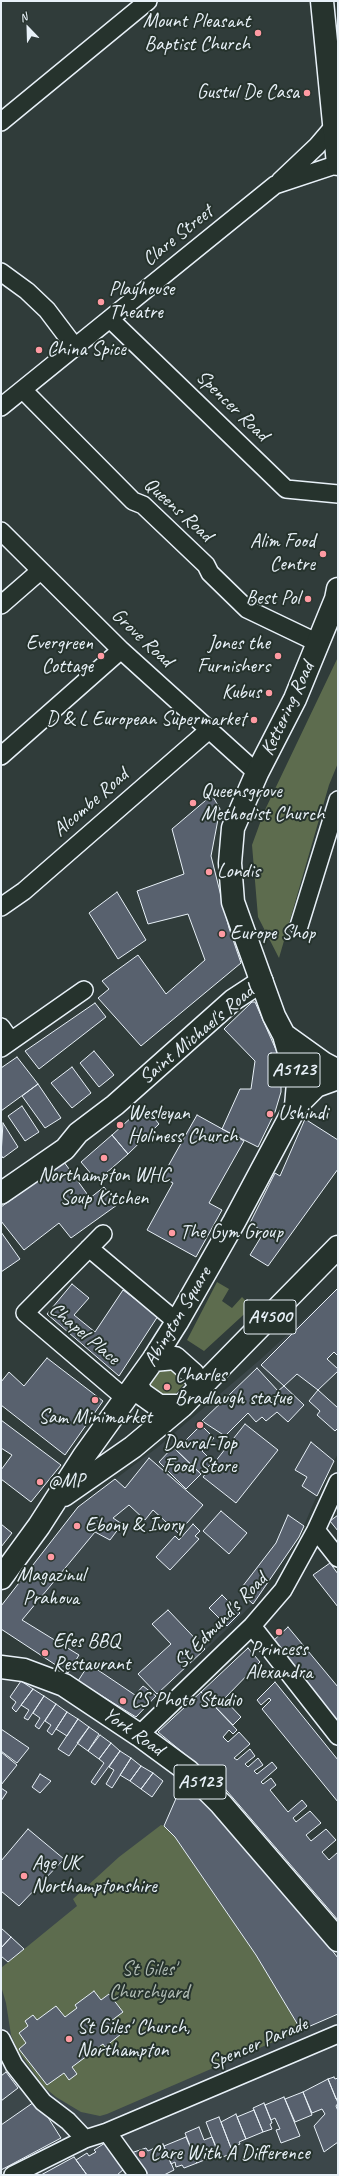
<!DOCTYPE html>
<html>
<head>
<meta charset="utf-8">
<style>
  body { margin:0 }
  #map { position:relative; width:339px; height:2176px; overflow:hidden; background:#303c3a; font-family:Caveat,sans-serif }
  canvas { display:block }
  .frame { position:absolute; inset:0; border:2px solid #e8f1f8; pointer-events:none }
  .north { position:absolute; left:8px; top:8px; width:40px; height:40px; -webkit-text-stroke:3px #26332d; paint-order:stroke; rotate:337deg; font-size:11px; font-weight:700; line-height:16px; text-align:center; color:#e8f1f8 }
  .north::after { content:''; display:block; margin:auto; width:14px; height:18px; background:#e8f1f8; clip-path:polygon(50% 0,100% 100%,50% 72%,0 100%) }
</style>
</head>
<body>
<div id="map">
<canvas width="339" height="2176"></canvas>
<div class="frame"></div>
<div class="north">N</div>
</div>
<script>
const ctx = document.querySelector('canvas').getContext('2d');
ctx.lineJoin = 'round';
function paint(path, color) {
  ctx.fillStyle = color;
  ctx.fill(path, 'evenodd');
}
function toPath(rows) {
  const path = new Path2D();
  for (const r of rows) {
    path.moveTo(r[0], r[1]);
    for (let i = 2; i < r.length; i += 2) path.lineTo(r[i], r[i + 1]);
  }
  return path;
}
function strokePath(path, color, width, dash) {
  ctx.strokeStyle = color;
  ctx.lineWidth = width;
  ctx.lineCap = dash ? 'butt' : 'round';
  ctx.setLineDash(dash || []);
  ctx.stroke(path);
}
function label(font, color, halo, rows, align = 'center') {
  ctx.font = font + ' Caveat,sans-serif';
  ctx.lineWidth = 4;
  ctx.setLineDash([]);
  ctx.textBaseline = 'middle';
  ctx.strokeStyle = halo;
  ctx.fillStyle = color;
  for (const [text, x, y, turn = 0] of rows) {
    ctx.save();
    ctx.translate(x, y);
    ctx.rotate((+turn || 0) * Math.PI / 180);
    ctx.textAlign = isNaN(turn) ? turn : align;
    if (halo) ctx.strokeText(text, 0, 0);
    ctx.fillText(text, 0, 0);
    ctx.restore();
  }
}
paint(toPath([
  [338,1288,338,1454,327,1472,299,1537,258,1599,136,1717,1,1629,1,1606,78,1507,158,1447,262,1358],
  [1,1673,40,1682,124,1725,242,1828,338,1941,338,2175,1,2175]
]), '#3c474a');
paint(toPath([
  [338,657,338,763,329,785,279,958,258,917,252,845,264,812],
  [217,1282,229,1289,222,1301,232,1308,242,1297,252,1307,204,1351,187,1340],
  [170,1365,183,1375,184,1384,171,1399,151,1391,150,1381,160,1368],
  [161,1825,167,1827,175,1837,256,1955,301,2030,107,2114,100,2116,81,2112,56,2097,44,2087,17,2049,11,2035,6,2003,1,1986,1,1968,77,1906,73,1899,119,1857]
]), '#5d6c4e');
const building = toPath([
  [212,795,220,809,211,856,229,928,241,963,141,1046,98,998,109,989,102,981,138,955,166,994,205,960,188,914,148,924,137,891,184,874,172,829,212,795],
  [117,892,146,940,118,959,89,913,117,892],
  [252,1002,255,1002,280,1059,281,1075,281,1092,275,1112,258,1147,222,1129,240,1089,251,1089,255,1061,224,1029,252,1002],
  [95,1003,106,1017,39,1069,25,1051,95,1003],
  [94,1051,114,1075,99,1087,80,1063,94,1051],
  [17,1057,38,1084,1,1111,1,1068,17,1057],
  [72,1067,91,1093,72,1108,51,1083,72,1067],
  [38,1084,61,1118,45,1128,22,1096,38,1084],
  [22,1106,39,1132,25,1141,8,1116,22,1106],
  [144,1106,159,1124,128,1154,112,1135,144,1106],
  [197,1115,244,1141,209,1203,222,1210,196,1257,147,1230,173,1183,162,1177,197,1115],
  [305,1119,338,1140,338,1169,268,1266,250,1255,264,1232,250,1223,275,1173,280,1176,305,1119],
  [3,1123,18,1147,3,1158,1,1155,3,1123],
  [112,1135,128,1154,97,1181,81,1162,112,1135],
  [64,1162,90,1198,104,1187,117,1205,71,1238,59,1223,24,1250,1,1221,1,1207,64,1162],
  [1,1232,20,1259,1,1272,1,1232],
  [72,1284,89,1298,74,1315,95,1332,123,1290,158,1316,119,1376,47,1314,72,1284],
  [338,1288,338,1356,334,1352,327,1359,338,1369,338,1371,318,1390,297,1374,284,1386,261,1365,338,1288],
  [47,1358,103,1401,65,1455,1,1405,1,1382,9,1372,24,1386,47,1358],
  [257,1368,278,1391,284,1386,304,1405,288,1422,277,1412,266,1421,262,1417,256,1422,248,1413,225,1436,202,1421,257,1368],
  [318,1390,338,1408,338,1428,335,1431,317,1415,320,1411,309,1401,318,1390],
  [1,1420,61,1465,31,1502,1,1479,1,1470,12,1455,1,1448,1,1420],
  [245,1424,278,1450,236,1503,203,1477,245,1424],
  [201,1425,214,1438,202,1451,213,1462,201,1474,176,1450,201,1425],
  [311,1442,334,1461,317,1496,302,1486,307,1477,295,1470,311,1442],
  [173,1447,201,1474,186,1489,159,1462,173,1447],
  [149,1458,203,1505,178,1533,153,1510,145,1520,129,1505,113,1518,122,1524,110,1540,95,1532,22,1620,79,1655,68,1673,1,1629,1,1606,78,1507,115,1479,125,1488,149,1458],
  [221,1511,247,1533,229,1554,203,1531,221,1511],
  [288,1515,304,1526,299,1537,253,1604,239,1591,276,1543,288,1515],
  [338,1515,338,1531,330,1521,338,1515],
  [1,1524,12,1533,1,1547,1,1524],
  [193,1524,200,1531,195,1536,199,1539,170,1570,156,1557,175,1536,179,1540,193,1524],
  [330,1563,338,1574,338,1607,313,1575,330,1563],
  [222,1595,240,1613,227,1626,209,1608,222,1595],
  [168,1610,205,1649,157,1694,138,1674,171,1644,152,1624,168,1610],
  [288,1627,338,1687,338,1721,272,1642,288,1627],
  [248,1648,260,1662,224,1699,241,1717,233,1725,201,1692,248,1648],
  [89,1664,135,1695,143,1686,156,1696,136,1717,78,1681,89,1664],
  [21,1681,33,1689,16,1712,12,1708,16,1702,10,1697,21,1681],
  [275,1682,338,1760,338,1802,262,1709,271,1700,269,1698,261,1705,257,1700,275,1682],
  [33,1689,44,1696,28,1720,24,1718,29,1710,21,1705,33,1689],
  [201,1692,237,1730,233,1734,229,1730,223,1737,228,1742,239,1732,250,1744,234,1758,237,1760,250,1749,255,1756,245,1764,248,1767,258,1758,263,1765,254,1771,257,1774,272,1762,277,1768,261,1782,263,1784,271,1778,276,1785,270,1790,288,1812,302,1800,307,1806,293,1818,296,1822,310,1811,321,1823,306,1835,311,1841,326,1829,336,1840,322,1852,329,1860,338,1852,338,1920,221,1784,158,1732,201,1692],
  [44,1696,56,1704,39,1729,35,1726,40,1718,33,1713,44,1696],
  [56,1704,67,1712,52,1735,47,1731,51,1725,45,1721,56,1704],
  [67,1712,78,1719,67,1736,56,1729,67,1712],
  [78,1719,89,1727,69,1756,58,1749,78,1719],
  [89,1727,99,1734,88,1751,77,1743,89,1727],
  [1,1729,29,1748,17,1763,1,1751,1,1729],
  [100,1735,111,1743,99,1759,88,1751,100,1735],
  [111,1743,120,1751,95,1785,91,1782,104,1763,99,1759,111,1743],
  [120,1751,131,1758,112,1788,106,1784,114,1770,109,1767,120,1751],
  [1,1752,17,1765,1,1785,1,1752],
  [131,1758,141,1766,130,1781,120,1775,131,1758],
  [141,1766,153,1773,141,1789,130,1781,141,1766],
  [153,1773,163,1781,152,1797,141,1789,153,1773],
  [40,1774,51,1781,40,1793,32,1787,40,1774],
  [185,1778,298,1907,338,1958,338,2014,301,2030,256,1955,175,1837,164,1826,185,1778],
  [1,1788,7,1792,1,1801,1,1788],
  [28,1829,64,1859,19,1906,1,1891,1,1861,28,1829],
  [1,1928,11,1937,1,1948,1,1928],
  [11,1937,24,1949,8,1962,1,1956,1,1948,11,1937],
  [94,1991,101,2000,109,1994,123,2012,111,2021,121,2034,105,2047,103,2044,72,2067,77,2074,69,2080,64,2073,47,2085,19,2049,26,2043,19,2033,28,2026,25,2021,33,2015,37,2020,56,2006,65,2017,77,2008,75,2005,94,1991],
  [6,2072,18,2088,1,2101,1,2076,6,2072],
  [334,2077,335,2079,338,2078,338,2098,336,2099,328,2079,334,2077],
  [328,2079,338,2103,336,2106,338,2111,338,2142,324,2152,314,2126,325,2114,322,2109,312,2113,303,2092,328,2079],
  [303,2092,312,2115,295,2122,285,2099,303,2092],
  [284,2097,300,2136,281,2143,276,2130,280,2129,275,2118,271,2120,265,2105,284,2097],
  [37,2100,61,2138,1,2170,1,2125,37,2100],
  [264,2103,272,2123,270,2124,272,2129,263,2132,253,2108,264,2103],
  [254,2110,263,2132,246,2139,237,2117,254,2110],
  [236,2114,246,2139,239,2142,240,2144,231,2148,221,2122,236,2114],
  [219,2117,233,2153,220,2158,206,2122,219,2117],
  [199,2127,204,2140,212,2137,219,2154,197,2163,185,2133,199,2127],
  [186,2137,197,2163,184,2168,182,2165,176,2167,175,2162,171,2164,164,2146,186,2137],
  [105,2143,124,2169,117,2175,87,2175,76,2160,87,2153,89,2156,96,2152,94,2150,105,2143],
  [163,2144,174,2170,164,2175,147,2175,131,2153,146,2148,148,2151,163,2144],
  [74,2157,87,2175,41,2175,74,2157]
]);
paint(building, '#58616e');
strokePath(building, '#e8f1f8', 1);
const minor = toPath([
  [1,122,148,1],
  [280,181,317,146,334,126],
  [1,272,27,291,47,310,75,347],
  [110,319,286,489,338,494],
  [23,390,133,501,143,505,206,565,210,573,247,609,318,643],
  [1,407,275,185,338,164],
  [1,531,121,650,257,773],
  [1,605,40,571],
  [1,756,121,650],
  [1,907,24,891,209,730],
  [299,926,338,800],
  [1,1027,11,1041],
  [1,1048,84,990],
  [103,1234,25,1313,126,1399],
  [89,1248,177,1322],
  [316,1530,338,1558],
  [252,1626,338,1736],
  [139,1735,252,1626,283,1590,316,1530,338,1482],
  [1,2039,14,2065,43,2102,68,2121,85,2139],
  [107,2132,138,2175],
  [13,2175,85,2139,107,2132,338,2034]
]);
const tertiary = toPath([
  [1,1193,65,1149,78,1133,115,1105,233,1000,262,981]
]);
const primary = toPath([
  [322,1,338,164],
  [284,1035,323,1063,338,1071],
  [296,1106,298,1083,284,1035,274,1016,233,902,230,863,233,828,257,773,295,699,336,599,338,589],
  [153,1360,175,1358,193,1374,201,1387],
  [136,1384,142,1394,159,1406,182,1406],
  [64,1495,133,1447,182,1406,338,1247],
  [1,1578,39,1526,84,1456,153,1360,177,1322,234,1222,296,1106,316,1086,338,1078],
  [1,1667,24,1670,64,1685,139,1735,188,1771,221,1804,338,1940]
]);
strokePath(minor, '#e8f1f8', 20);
strokePath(tertiary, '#e8f1f8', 24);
strokePath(primary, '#e8f1f8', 25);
strokePath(minor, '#26332d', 17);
strokePath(tertiary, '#26332d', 21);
strokePath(primary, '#26332d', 22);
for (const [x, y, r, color] of [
  [258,33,4,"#ff9aa2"],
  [307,93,4,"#ff9aa2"],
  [101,302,4,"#ff9aa2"],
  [39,350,4,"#ff9aa2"],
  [323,554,4,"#ff9aa2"],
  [308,599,4,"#ff9aa2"],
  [101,656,4,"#ff9aa2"],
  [278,656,4,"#ff9aa2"],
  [269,693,4,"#ff9aa2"],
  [254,720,4,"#ff9aa2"],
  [193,803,4,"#ff9aa2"],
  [209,872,4,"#ff9aa2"],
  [222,934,4,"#ff9aa2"],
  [270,1114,4,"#ff9aa2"],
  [120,1125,4,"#ff9aa2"],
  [104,1158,4,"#ff9aa2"],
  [172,1233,4,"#ff9aa2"],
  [167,1387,4,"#ff9aa2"],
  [95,1400,4,"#ff9aa2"],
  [200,1425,4,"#ff9aa2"],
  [40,1482,4,"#ff9aa2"],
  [77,1526,4,"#ff9aa2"],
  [51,1557,4,"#ff9aa2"],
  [279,1632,4,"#ff9aa2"],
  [45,1653,4,"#ff9aa2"],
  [123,1701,4,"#ff9aa2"],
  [24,1876,4,"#ff9aa2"],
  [69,2039,4,"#ff9aa2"],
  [142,2154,4,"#ff9aa2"]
]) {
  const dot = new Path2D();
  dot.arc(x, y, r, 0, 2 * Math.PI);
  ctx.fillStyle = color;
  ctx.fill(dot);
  strokePath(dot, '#26332d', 1.5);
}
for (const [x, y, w] of [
  [294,1070,52],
  [270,1317,52],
  [200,1782,52]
]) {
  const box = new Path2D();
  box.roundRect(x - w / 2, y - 17, w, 34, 3);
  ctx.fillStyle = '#26332d';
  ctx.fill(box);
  strokePath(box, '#e8f1f8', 1);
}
label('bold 19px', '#e8f1f8', null, [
  ["A5123",294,1070],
  ["A4500",270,1317],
  ["A5123",200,1782]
]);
label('20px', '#e8f1f8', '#26332d', [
  ["Mount Pleasant",250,22,"right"],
  ["Baptist Church",250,45,"right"],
  ["Gustul De Casa",299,93,"right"],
  ["Playhouse",109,290],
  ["Theatre",109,313],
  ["China Spice",47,350],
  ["Alim Food",315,542,"right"],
  ["Centre",315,565,"right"],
  ["Best Pol",300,599,"right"],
  ["Evergreen",93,644,"right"],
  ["Cottage",93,667,"right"],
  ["Jones the",270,644,"right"],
  ["Furnishers",270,667,"right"],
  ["Kubus",261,693,"right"],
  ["D & L European Supermarket",246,720,"right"],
  ["Queensgrove",201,792],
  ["Methodist Church",201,815],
  ["Londis",217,872],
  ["Europe Shop",230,934],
  ["Wesleyan",128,1114],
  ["Holiness Church",128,1137],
  ["Ushindi",278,1114],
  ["Northampton WHC",104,1176,"center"],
  ["Soup Kitchen",104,1199,"center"],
  ["The Gym Group",180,1233],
  ["Charles",175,1376],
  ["Bradlaugh statue",175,1399],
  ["Sam Minimarket",95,1418,"center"],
  ["Davral-Top",200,1444,"center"],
  ["Food Store",200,1467,"center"],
  ["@MP",48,1482],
  ["Ebony & Ivory",85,1526],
  ["Magazinul",51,1576,"center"],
  ["Prahova",51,1599,"center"],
  ["Efes BBQ",53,1642],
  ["Restaurant",53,1665],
  ["Princess",279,1650,"center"],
  ["Alexandra",279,1673,"center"],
  ["CS Photo Studio",131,1701],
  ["Age UK",32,1864],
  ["Northamptonshire",32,1887],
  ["St Giles' Church,",77,2028],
  ["Northampton",77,2051],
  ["Care With A Difference",150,2154]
], 'left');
label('20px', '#e8f1f8', '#26332d', [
  ["Clare Street",178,236,-39],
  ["Spencer Road",232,406,44],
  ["Queens Road",178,510,42],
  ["Grove Road",142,638,43],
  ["Kettering Road",288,709,-65],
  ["Alcombe Road",91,803,-41],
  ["Saint Michael's Road",197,1035,-40],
  ["Abington Square",178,1317,-59],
  ["Chapel Place",84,1334,40],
  ["St Edmund's Road",221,1621,-46],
  ["York Road",133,1732,35],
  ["Spencer Parade",258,2044,-23]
]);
label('20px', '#b0bcb4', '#26332d', [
  ["St Giles'",149,1970],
  ["Churchyard",149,1993]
]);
</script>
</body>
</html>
